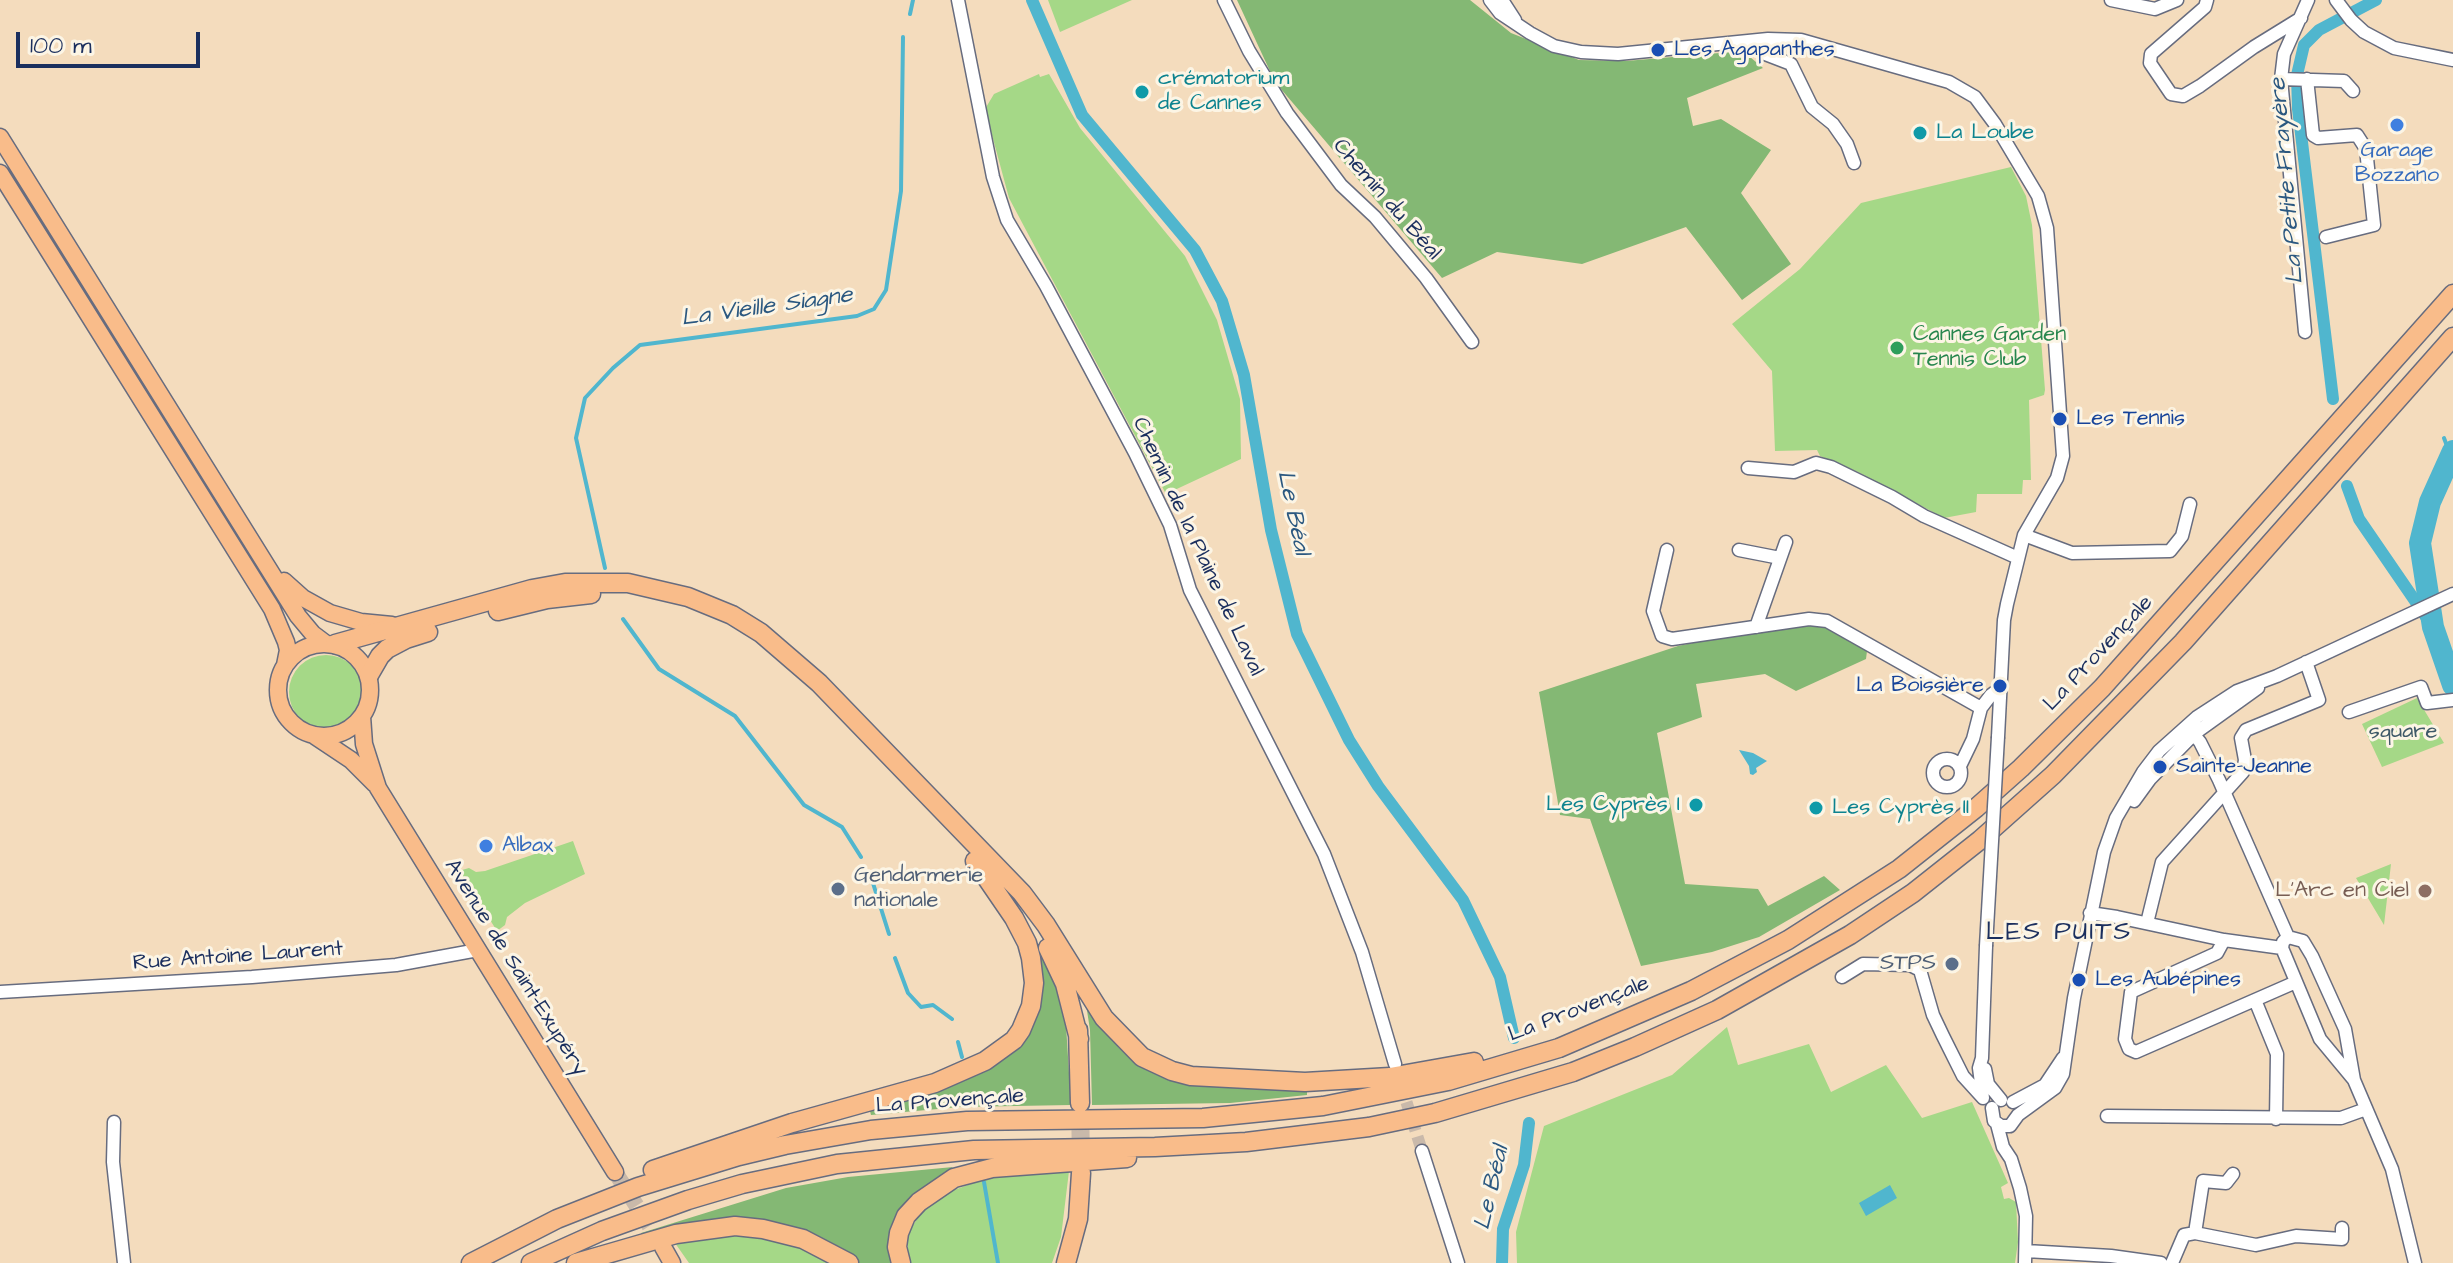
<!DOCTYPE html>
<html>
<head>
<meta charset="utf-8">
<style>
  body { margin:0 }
  #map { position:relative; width:2453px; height:1263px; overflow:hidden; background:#f4dcbd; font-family:"Architects Daughter",sans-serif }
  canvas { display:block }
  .scale { position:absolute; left:16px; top:32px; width:184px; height:36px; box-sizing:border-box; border:4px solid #1b2f5e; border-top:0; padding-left:10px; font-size:24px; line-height:28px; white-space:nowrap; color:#1b2f5e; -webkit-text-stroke:6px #fcf5e5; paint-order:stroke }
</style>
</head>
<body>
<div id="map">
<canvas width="2453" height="1263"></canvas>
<div class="scale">100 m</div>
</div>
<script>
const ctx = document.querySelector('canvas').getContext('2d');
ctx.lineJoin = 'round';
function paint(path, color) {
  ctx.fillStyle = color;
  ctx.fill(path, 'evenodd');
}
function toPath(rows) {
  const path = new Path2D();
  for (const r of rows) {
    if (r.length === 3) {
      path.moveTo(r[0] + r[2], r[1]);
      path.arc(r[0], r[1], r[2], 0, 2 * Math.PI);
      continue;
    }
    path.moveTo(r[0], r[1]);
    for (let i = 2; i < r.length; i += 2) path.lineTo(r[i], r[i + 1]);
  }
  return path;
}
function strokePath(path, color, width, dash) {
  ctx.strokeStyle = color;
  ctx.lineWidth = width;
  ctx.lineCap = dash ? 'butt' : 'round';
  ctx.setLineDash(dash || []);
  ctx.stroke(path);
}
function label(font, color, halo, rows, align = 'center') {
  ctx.font = font + ' "Architects Daughter",sans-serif';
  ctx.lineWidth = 6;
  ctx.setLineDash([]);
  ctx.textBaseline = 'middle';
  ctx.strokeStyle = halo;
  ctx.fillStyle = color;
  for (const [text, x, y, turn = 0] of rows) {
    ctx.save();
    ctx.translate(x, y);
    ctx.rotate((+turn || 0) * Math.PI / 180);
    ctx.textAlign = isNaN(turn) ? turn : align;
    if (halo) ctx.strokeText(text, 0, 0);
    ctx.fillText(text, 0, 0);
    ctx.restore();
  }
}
paint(toPath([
  [1048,0,1132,0,1060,32],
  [1039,74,1040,77,1049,74,1080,128,1185,256,1217,320,1240,399,1241,459,1166,494,1009,198,985,109,994,94],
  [2011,167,2026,196,2032,225,2045,390,2044,395,2029,400,2031,480,2023,480,2022,494,1977,494,1976,512,1944,518,1858,472,1820,456,1817,450,1775,451,1772,371,1732,324,1800,269,1861,203],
  [326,692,37],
  [2417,698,2444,743,2382,767,2362,724],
  [573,841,585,874,525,903,507,917,505,925,497,931,463,877,462,870,469,868,476,872,485,871],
  [2391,864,2384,925,2356,878],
  [1727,1027,1738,1065,1809,1044,1831,1092,1886,1065,1922,1118,1972,1102,2008,1183,2001,1187,2004,1199,2009,1198,2016,1202,2018,1242,2015,1263,1517,1263,1516,1232,1544,1126,1672,1075],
  [1069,1171,1061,1237,1052,1263,909,1263,907,1235,920,1214,943,1194,990,1177],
  [740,1233,803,1246,834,1263,689,1263,675,1243]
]), '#a5d887');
paint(toPath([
  [1237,0,1470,0,1511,33,1579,60,1626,61,1743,51,1763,68,1687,98,1693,126,1721,119,1771,150,1741,193,1791,264,1742,300,1686,227,1582,264,1497,252,1442,278,1275,82],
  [1784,624,1823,625,1867,651,1866,659,1796,691,1765,674,1696,684,1702,717,1657,733,1685,884,1758,889,1768,906,1824,876,1840,890,1759,937,1712,952,1641,966,1590,819,1560,815,1539,692,1678,646],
  [1033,938,1050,965,1065,1009,1071,1105,960,1107,871,1115,869,1107,1017,1046],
  [1086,1004,1119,1048,1136,1061,1307,1089,1307,1095,1230,1103,1092,1105,1090,1030],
  [953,1167,921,1189,899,1213,891,1227,889,1245,891,1263,858,1263,827,1243,802,1231,754,1218,723,1218,642,1236,641,1233,786,1188,848,1177]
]), '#84b874');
paint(toPath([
  [1739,750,1753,753,1767,761,1756,768,1757,772,1753,775,1750,774,1749,766],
  [1890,1185,1897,1198,1866,1216,1859,1203]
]), '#50b6ce');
strokePath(toPath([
  [910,14,913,0],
  [2444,438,2450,454],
  [605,568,576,438,585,398,613,368,640,345,857,316,874,309,886,290,901,191,903,37],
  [623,619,659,669,735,716,804,805,842,827,861,857],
  [872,880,889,934],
  [895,958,908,993,921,1007,933,1005,952,1019],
  [958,1042,962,1057],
  [984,1182,998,1263]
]), '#50b6ce', 4);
strokePath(toPath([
  [1032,0,1082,115,1195,250,1222,301,1244,375,1271,530,1297,634,1349,740,1378,786,1463,900,1500,977,1514,1038],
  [2333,399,2298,109,2297,75,2304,45,2319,30,2376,0],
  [2347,486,2359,519,2433,627],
  [1502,1263,1503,1229,1524,1165,1529,1123]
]), '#50b6ce', 12);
strokePath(toPath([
  [2453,451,2430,502,2420,543,2433,627,2453,685]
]), '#50b6ce', 22);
strokePath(toPath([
  [1401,1085,1422,1151]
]), '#c9b9aa', 12, [12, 6]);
strokePath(toPath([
  [615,1172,663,1247]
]), '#c9b9aa', 16, [16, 8]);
strokePath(toPath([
  [1080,1103,1081,1162]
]), '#c9b9aa', 18, [18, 9]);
const minor = toPath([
  [958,0,993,177,1007,220,1046,286,1135,453,1170,525,1190,590,1324,854,1362,952,1395,1064],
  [1224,0,1249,51,1287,113,1341,185,1375,217,1426,278,1472,342],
  [1490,0,1500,13,1530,33,1554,46,1581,52,1618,54,1768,39,1801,40,1949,82,1975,97,1995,124,2038,196,2047,228,2063,456,2057,478,2024,535,2007,604,2004,620,1998,737],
  [1502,0,1515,20],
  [2111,0,2155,9,2177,0],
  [2207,0,2205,7,2151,54,2150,63,2171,94,2183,96,2200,86,2254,47,2301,18],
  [2336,0,2351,20,2364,32,2394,48,2453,60],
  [1765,54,1791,64,1812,107,1833,124,1847,144,1854,163],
  [2281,79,2344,81,2353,91],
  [2307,79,2313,135,2318,138,2357,135,2366,149,2374,225,2326,237],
  [2305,332,2281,79,2284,54,2308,0],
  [1748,468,1794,472,1816,463,1831,467,1892,497,1924,516,2018,558],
  [2024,535,2072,553,2170,551,2182,536,2190,504],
  [1667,550,1653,611,1662,636,1672,639,1809,619,1827,621,1981,708],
  [1739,550,1780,558],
  [1756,627,1786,542],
  [2349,712,2421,687,2427,703,2453,700],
  [2190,730,2200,742,2219,780,2288,937],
  [1947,773,14],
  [1960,766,1973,739,1981,708,1991,695,1999,689],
  [2134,801,2150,779,2194,734,2258,688],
  [2090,913,2117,917,2224,940,2282,948],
  [2147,923,2162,862,2243,772,2245,760,2241,738,2246,730,2319,700,2306,662],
  [2288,937,2303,941,2312,956,2345,1029,2354,1080,2320,1039,2282,948,2283,942,2288,937],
  [2224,940,2217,953,2131,992,2125,1039,2129,1049,2136,1052,2296,982],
  [1842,977,1863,964,1910,965,1920,970,1933,1015,1943,1036,1963,1076,1983,1098],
  [0,992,252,977,396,965,478,950],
  [2255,1000,2277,1054,2276,1119],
  [1985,1069,1988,1084,2001,1100],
  [2354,1080,2392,1169,2415,1263],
  [1983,1098,1979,1068,1982,1058,1986,946],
  [2013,1102,2045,1085,2063,1058],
  [1992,1108,1994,1121,2001,1126,2010,1126,2018,1115,2055,1088,2063,1074,2074,998,2104,852,2116,818,2143,772,2159,751,2197,717,2237,691,2277,676,2453,594],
  [2107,1116,2341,1118,2366,1109],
  [114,1122,113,1162,124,1263],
  [1997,1124,2003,1147,2011,1159,2020,1188,2026,1216,2025,1263],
  [1422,1151,1458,1263],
  [2195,1233,2203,1181,2226,1183,2233,1174],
  [2026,1251,2111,1256,2161,1263],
  [2172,1263,2184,1235,2195,1233,2256,1245,2296,1236,2342,1239,2342,1228]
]);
const major = toPath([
  [0,137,298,616,313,634,325,643],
  [0,173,272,609,286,642,288,650,285,665],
  [284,581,303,598,330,613,361,622,392,625],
  [324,690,46],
  [362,716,364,744,378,788,615,1172],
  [315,736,351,760,375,784],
  [663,1247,672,1263]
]);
const highway = toPath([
  [498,611,547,599,591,594],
  [335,644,532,589,565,583,628,583,688,597,732,615,761,633,819,683,1022,893,1046,925,1104,1018,1142,1057,1172,1071,1191,1076,1305,1082,1390,1077,1474,1062],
  [369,675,380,656,387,649,406,639,428,632],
  [1048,948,1065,984,1079,1039],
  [1078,1030,1080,1103],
  [653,1170,792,1123,935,1083,985,1061,1014,1040,1021,1030,1031,1006,1034,983,1031,958,1027,943,1014,918,975,861],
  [471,1263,557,1219,638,1187,739,1156,785,1145,871,1130,967,1121,1203,1118,1323,1106,1448,1081,1559,1048,1691,991,1788,940,1899,869,1976,808,2021,768,2102,688,2453,294],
  [531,1263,602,1231,688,1200,742,1184,837,1164,974,1150,1155,1147,1246,1142,1369,1127,1435,1113,1573,1072,1635,1047,1717,1010,1850,935,1913,893,1980,840,2053,775,2183,642,2453,337],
  [576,1263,676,1234,735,1226,763,1229,803,1239,849,1263],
  [901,1263,897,1247,899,1233,906,1216,919,1202,954,1178,992,1168,1127,1158],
  [1066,1263,1078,1219,1081,1173]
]);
strokePath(minor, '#676c7f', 15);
strokePath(major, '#676c7f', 19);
strokePath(highway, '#676c7f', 21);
strokePath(minor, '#fff', 12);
strokePath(major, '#f9bc8a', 16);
strokePath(highway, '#f9bc8a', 18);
const minorBridge = toPath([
  [1986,946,1998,737]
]);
strokePath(minorBridge, '#676c7f', 15, []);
strokePath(minorBridge, '#fff', 12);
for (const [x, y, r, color] of [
  [1658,50,8,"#1a4fb4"],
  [1142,92,8,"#0f9aa8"],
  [2397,125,8,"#3f7fe0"],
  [1920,133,8,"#0f9aa8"],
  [1897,348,8,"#2e9e5b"],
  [2060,419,8,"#1a4fb4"],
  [2000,686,8,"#1a4fb4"],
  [2160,767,8,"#1a4fb4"],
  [1696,805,8,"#0f9aa8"],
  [1816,808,8,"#0f9aa8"],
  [486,846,8,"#3f7fe0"],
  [838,889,8,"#5c6f8a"],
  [2425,891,8,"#8d6e63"],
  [1952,964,8,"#5c6f8a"],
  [2079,980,8,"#1a4fb4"]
]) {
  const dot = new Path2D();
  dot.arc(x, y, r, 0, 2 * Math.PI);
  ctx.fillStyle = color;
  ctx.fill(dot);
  strokePath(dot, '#fcf5e5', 3);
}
label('22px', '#164399', '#fcf5e5', [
  ["Les Agapanthes",1674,50],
  ["Les Tennis",2076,419],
  ["La Boissière",1984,686,"right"],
  ["Sainte-Jeanne",2176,767],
  ["Les Aubépines",2095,980]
], 'left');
label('22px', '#0d838f', '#fcf5e5', [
  ["crématorium",1158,79],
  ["de Cannes",1158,104],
  ["La Loube",1936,133],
  ["Les Cyprès I",1680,805,"right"],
  ["Les Cyprès II",1832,808]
], 'left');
label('22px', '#366cbe', '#fcf5e5', [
  ["Garage",2397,151],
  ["Bozzano",2397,176],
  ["Albax",502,846,"left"]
]);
label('22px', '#1b2f5e', '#fcf5e5', [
  ["Chemin du Béal",1386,200,49],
  ["Chemin de la Plaine de Laval",1197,547,65],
  ["La Provençale",2099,654,-47],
  ["Rue Antoine Laurent",238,957,-4],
  ["Avenue de Saint-Exupéry",515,968,58],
  ["La Provençale",1579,1010,-21],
  ["La Provençale",950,1102,-4]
]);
label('22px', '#27864d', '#fcf5e5', [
  ["Cannes Garden",1913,335],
  ["Tennis Club",1913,360]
], 'left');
label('22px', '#3e5968', '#fcf5e5', [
  ["square",2403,732]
]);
label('22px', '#4e5e75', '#fcf5e5', [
  ["Gendarmerie",854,876],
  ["nationale",854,901],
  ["STPS",1936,964,"right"]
], 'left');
label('22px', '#785e54', '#fcf5e5', [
  ["L'Arc en Ciel",2409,891]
], 'right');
label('italic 24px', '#2b5880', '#fcf5e5', [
  ["La Petite Frayère",2288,181,-95],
  ["La Vieille Siagne",767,308,-8],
  ["Le Béal",1292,513,78],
  ["Le Béal",1493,1188,-77]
]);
ctx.letterSpacing = '2px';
label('26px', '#1b2f5e', '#fcf5e5', [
  ["LES PUITS",2059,934]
]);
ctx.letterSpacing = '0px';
</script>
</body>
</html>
